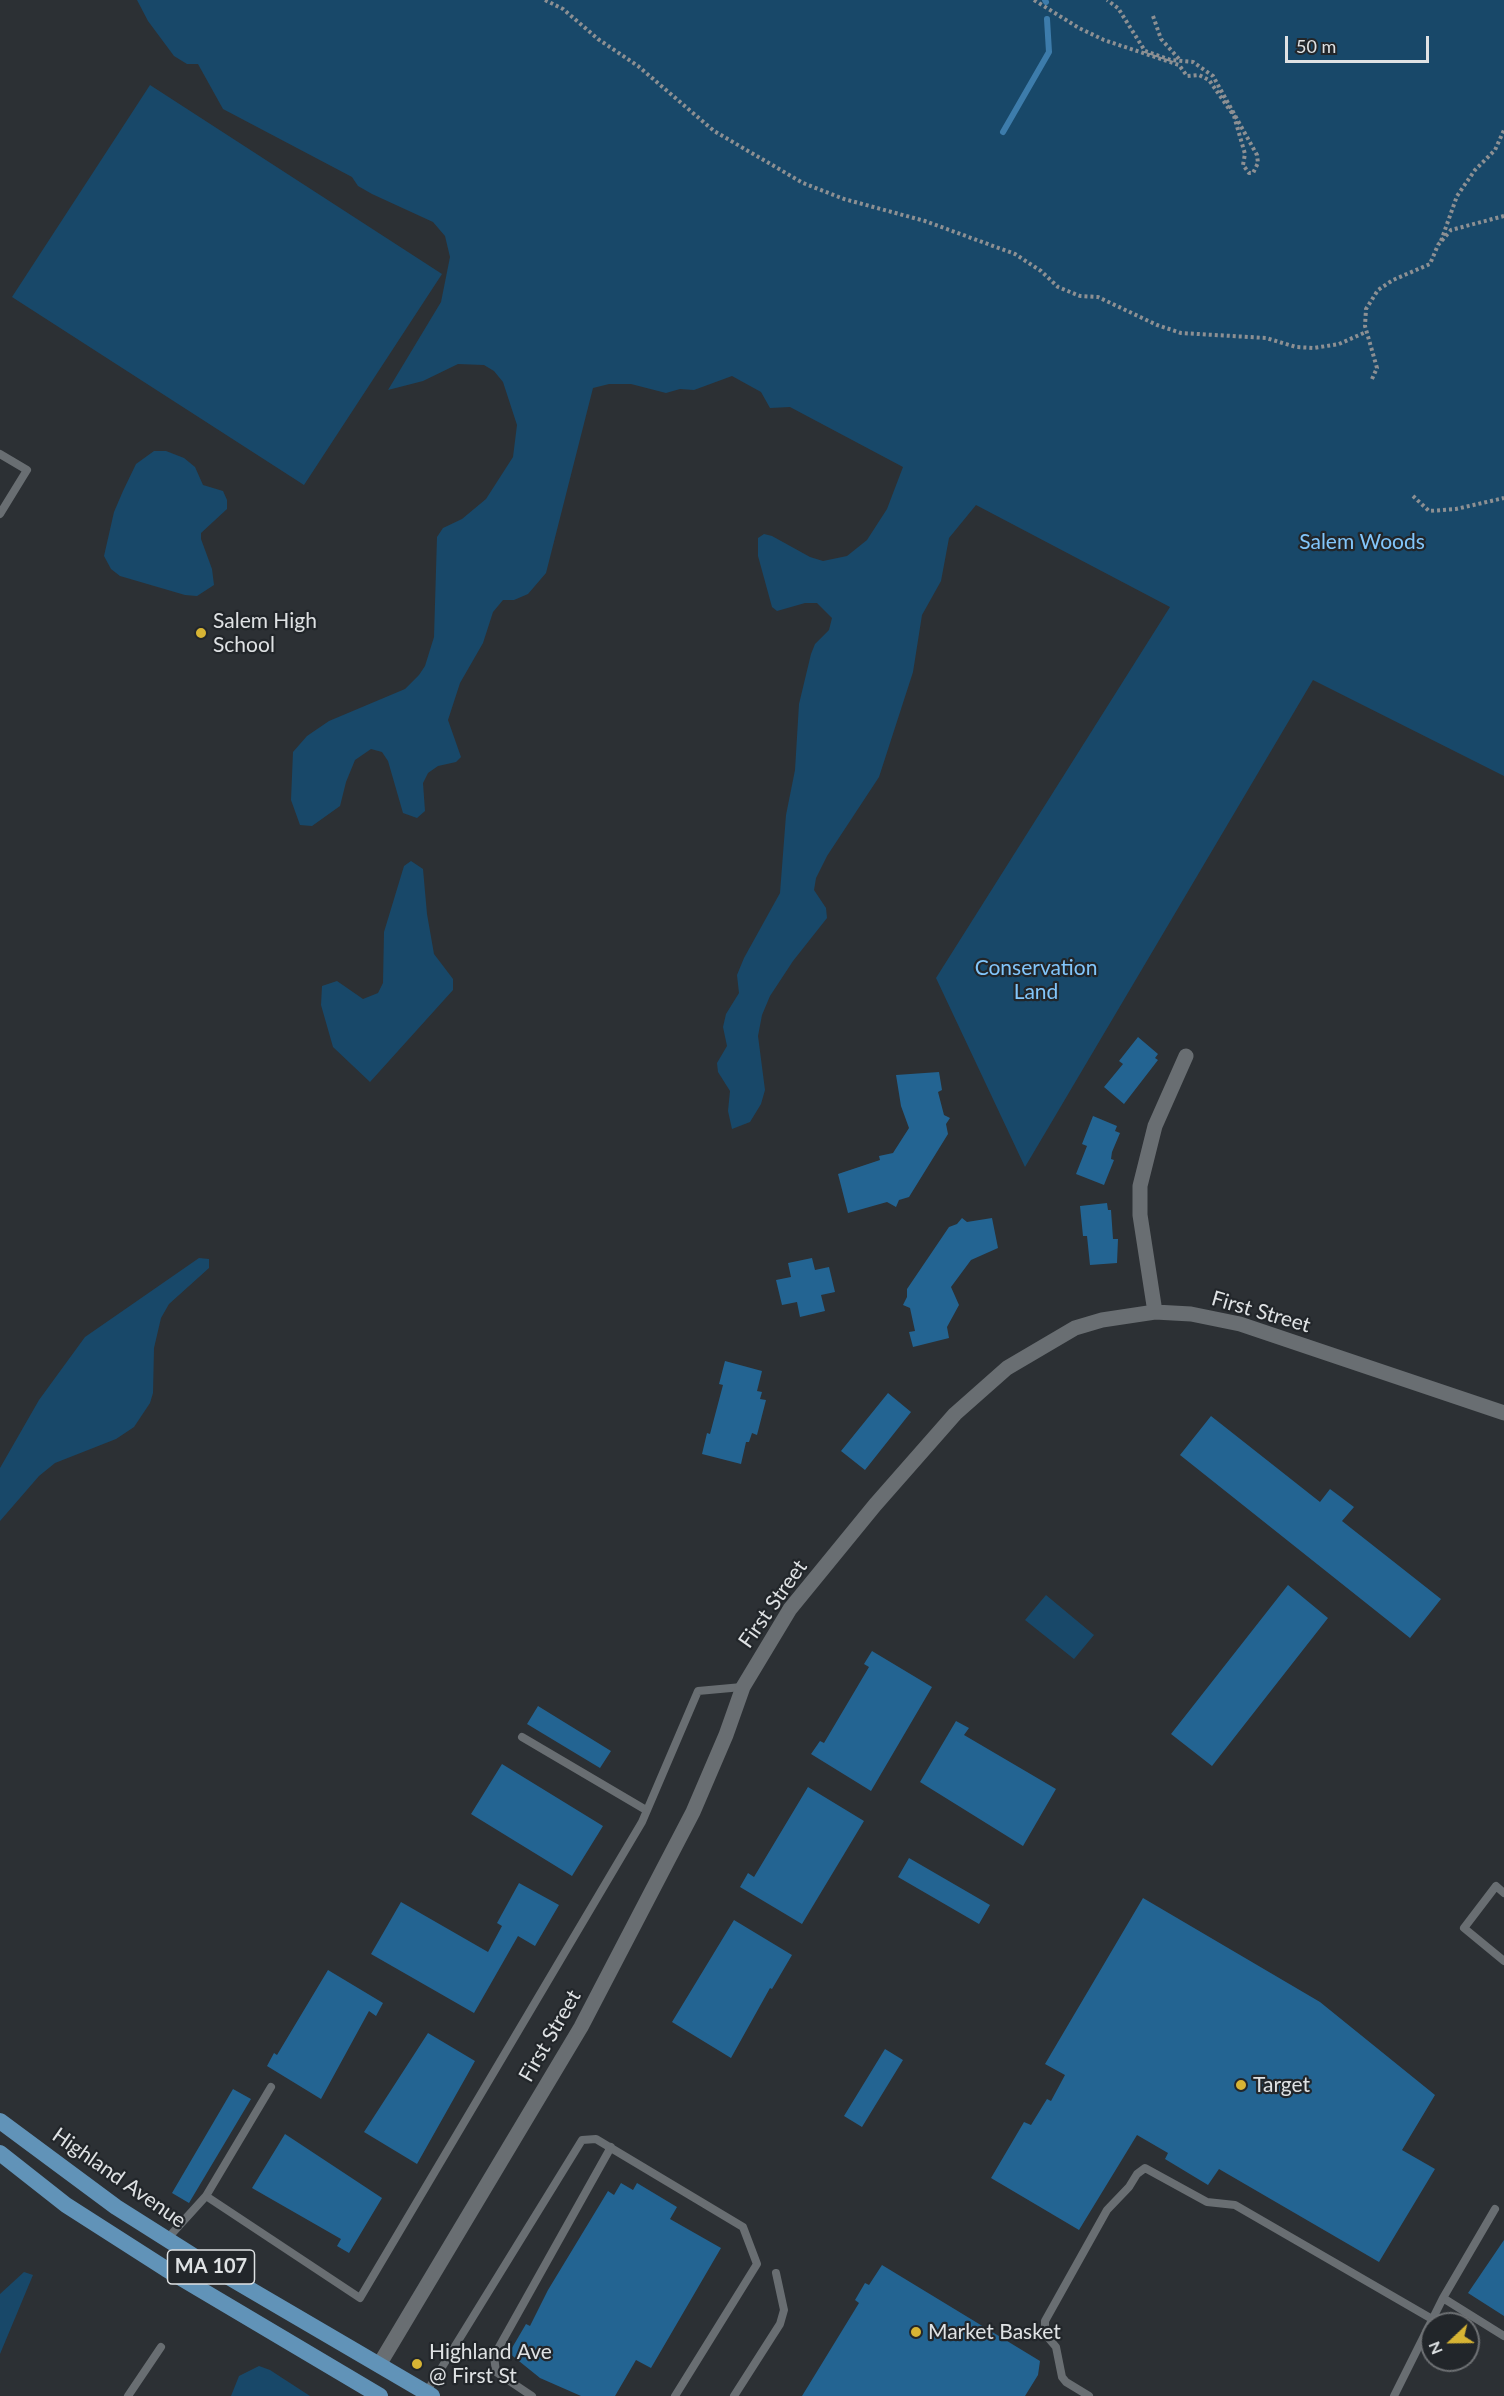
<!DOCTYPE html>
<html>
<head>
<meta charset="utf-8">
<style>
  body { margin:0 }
  #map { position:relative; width:1504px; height:2396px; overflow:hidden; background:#2c3034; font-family:Lato,sans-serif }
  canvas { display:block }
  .north { position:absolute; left:1420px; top:2312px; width:60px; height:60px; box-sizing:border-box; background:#22262a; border:2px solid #6e7174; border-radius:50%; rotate:248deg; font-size:16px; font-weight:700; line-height:24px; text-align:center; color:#dfe2e4 }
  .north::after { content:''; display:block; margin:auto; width:21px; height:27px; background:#d7b434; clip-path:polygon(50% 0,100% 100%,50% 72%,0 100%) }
  .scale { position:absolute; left:1285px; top:36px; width:144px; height:27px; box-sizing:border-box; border:3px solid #dfe2e4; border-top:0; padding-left:8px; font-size:18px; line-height:21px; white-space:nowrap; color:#dfe2e4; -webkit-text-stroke:4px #22262a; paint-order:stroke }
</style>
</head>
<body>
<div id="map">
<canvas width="1504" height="2396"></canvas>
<div class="north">N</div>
<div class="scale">50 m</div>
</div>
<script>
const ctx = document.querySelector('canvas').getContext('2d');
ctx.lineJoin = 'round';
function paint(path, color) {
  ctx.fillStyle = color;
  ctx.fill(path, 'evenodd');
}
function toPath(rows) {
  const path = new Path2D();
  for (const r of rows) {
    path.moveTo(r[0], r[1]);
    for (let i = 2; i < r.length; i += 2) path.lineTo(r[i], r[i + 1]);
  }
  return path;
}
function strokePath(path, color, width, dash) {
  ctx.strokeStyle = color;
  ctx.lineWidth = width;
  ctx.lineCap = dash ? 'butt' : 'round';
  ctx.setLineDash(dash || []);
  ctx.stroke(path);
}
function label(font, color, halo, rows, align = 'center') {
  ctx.font = font + ' Lato,sans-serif';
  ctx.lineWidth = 4.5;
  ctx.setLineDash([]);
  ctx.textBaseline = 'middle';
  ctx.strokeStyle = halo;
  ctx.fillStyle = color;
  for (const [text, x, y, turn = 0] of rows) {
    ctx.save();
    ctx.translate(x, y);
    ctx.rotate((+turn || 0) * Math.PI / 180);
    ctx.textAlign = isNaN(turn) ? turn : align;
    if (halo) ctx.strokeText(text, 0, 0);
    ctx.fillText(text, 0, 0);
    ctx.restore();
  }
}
paint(toPath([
  [137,0,1504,0,1504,776,1313,680,1025,1167,936,978,1170,607,976,505,949,538,941,581,922,615,913,672,879,777,827,856,816,878,814,890,826,908,827,918,793,961,770,996,762,1015,758,1036,765,1090,761,1104,750,1122,732,1129,728,1111,730,1091,718,1072,717,1063,727,1046,723,1027,726,1014,739,993,737,975,744,958,780,893,786,815,795,770,799,704,811,654,815,644,829,630,832,618,817,603,805,603,777,611,772,607,758,556,758,538,764,534,772,536,810,557,823,561,847,556,867,540,887,509,903,467,790,407,770,408,761,392,732,376,694,390,680,389,666,393,631,384,609,384,593,388,546,573,528,594,514,600,503,600,493,612,483,643,460,683,448,720,461,757,456,762,438,766,428,773,423,783,425,811,417,818,403,813,388,761,382,752,371,749,355,760,346,782,340,806,312,826,300,825,291,800,293,752,307,736,329,721,405,689,419,675,425,666,434,637,437,537,443,528,462,519,486,499,513,457,517,425,503,382,494,371,484,365,458,364,423,381,388,390,441,302,450,257,445,236,433,222,372,194,358,186,352,177,223,109,198,64,187,64,174,56,148,21],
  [150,85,442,274,304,485,12,297],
  [154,451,166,451,184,458,195,467,203,485,223,491,227,500,227,509,201,533,201,539,212,569,214,585,197,596,185,595,120,576,111,569,104,556,114,512,123,491,136,464],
  [411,861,423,869,427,914,434,954,453,979,453,990,370,1082,333,1047,321,1005,322,986,337,981,363,999,378,993,383,983,384,932,404,866],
  [199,1258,209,1259,209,1268,169,1304,161,1318,154,1348,153,1393,150,1403,134,1427,116,1439,55,1463,39,1476,0,1521,0,1468,39,1400,85,1337],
  [1046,1595,1094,1635,1074,1659,1025,1620],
  [24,2272,33,2275,0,2354,0,2294],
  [259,2366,270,2370,310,2396,231,2396,239,2376]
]), '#184869');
strokePath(toPath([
  [1045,0,1046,2],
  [1003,132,1049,52,1047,19]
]), '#3d7cab', 6);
paint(toPath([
  [1138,1037,1158,1054,1155,1058,1158,1060,1124,1104,1104,1087,1123,1064,1119,1061],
  [939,1072,942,1090,938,1092,944,1115,950,1118,946,1124,948,1134,909,1197,899,1200,896,1207,887,1202,848,1213,838,1174,880,1160,879,1156,893,1153,909,1128,901,1106,896,1075],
  [1093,1116,1117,1126,1115,1131,1120,1133,1112,1152,1111,1159,1114,1160,1104,1185,1076,1174,1087,1146,1082,1144],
  [1107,1203,1108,1210,1111,1210,1113,1239,1118,1239,1117,1263,1090,1265,1087,1236,1083,1236,1080,1206],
  [962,1218,967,1222,992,1218,998,1248,971,1260,951,1287,959,1305,947,1327,949,1338,913,1347,909,1332,915,1331,910,1308,903,1305,907,1297,907,1289,949,1227,957,1224],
  [812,1258,815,1270,829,1267,835,1292,821,1295,825,1311,800,1317,797,1302,782,1305,776,1280,791,1277,788,1263],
  [725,1361,762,1371,757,1391,762,1392,760,1399,766,1400,757,1435,752,1433,749,1442,746,1442,741,1464,702,1454,707,1433,710,1434,723,1385,719,1384],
  [888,1393,911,1412,865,1470,841,1451],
  [1211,1416,1320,1502,1330,1489,1354,1507,1342,1521,1441,1599,1410,1638,1180,1455],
  [1288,1585,1328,1618,1212,1766,1171,1734],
  [872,1651,932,1687,871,1791,811,1754,820,1741,824,1743,869,1667,864,1664],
  [538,1706,611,1751,600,1768,527,1724],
  [956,1721,969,1728,964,1735,1056,1789,1023,1846,920,1782],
  [502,1764,603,1826,572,1876,471,1814],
  [808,1787,864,1821,802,1924,740,1887,748,1873,754,1877],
  [909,1858,990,1905,979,1924,898,1877],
  [519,1883,559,1905,535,1946,518,1936,474,2013,371,1954,401,1902,488,1952,502,1926,497,1923],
  [1143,1898,1320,2002,1435,2095,1402,2150,1435,2169,1379,2262,1219,2169,1208,2185,1165,2159,1168,2153,1137,2135,1079,2230,991,2178,1024,2122,1031,2125,1047,2099,1051,2101,1065,2075,1045,2064],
  [734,1920,792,1955,772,1989,770,1988,731,2058,672,2022],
  [328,1970,383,2003,376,2016,369,2011,321,2099,267,2066,274,2053,277,2055],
  [428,2033,475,2061,417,2164,364,2132],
  [885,2049,903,2060,862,2127,844,2116],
  [233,2089,251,2099,189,2203,172,2193],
  [285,2134,382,2198,349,2253,337,2246,341,2239,252,2188],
  [621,2183,633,2190,637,2183,677,2207,670,2219,721,2248,651,2368,636,2360,615,2396,581,2396,540,2378,509,2353,526,2324,530,2326,548,2290,608,2191,614,2195],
  [1504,2240,1504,2316,1468,2293],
  [882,2265,1040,2361,1038,2375,1025,2396,802,2396,859,2303,855,2300,865,2283,869,2285]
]), '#236492');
strokePath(toPath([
  [545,0,563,9,598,39,638,66,714,131,803,183,844,199,925,221,1015,254,1041,271,1058,287,1080,296,1098,297,1157,325,1181,333,1266,338,1296,347,1314,348,1339,344,1366,332],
  [1034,0,1079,28,1104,40,1179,65,1187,76,1199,75,1209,80,1234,116,1245,154,1243,165,1249,173,1253,173,1258,163,1257,155,1213,76,1193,62,1171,60,1145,51,1118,8,1107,0],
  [1153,16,1161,39,1180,60],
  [1441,241,1457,196,1475,170,1495,150,1504,130],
  [1372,379,1377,368,1365,326,1366,309,1378,290,1393,280,1430,264,1438,245,1451,230,1504,216],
  [1413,496,1429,511,1456,509,1504,498]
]), '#8d9093', 4, [3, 3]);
strokePath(toPath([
  [0,454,27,470,0,514],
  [522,1737,646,1810],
  [1504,1893,1496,1886,1464,1928,1504,1961],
  [206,2196,271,2087],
  [167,2239,206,2196,360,2298,642,1822,698,1691,742,1687],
  [1443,2298,1504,2336],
  [426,2393,582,2140,596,2139,743,2227,757,2264,675,2396],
  [128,2396,161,2347],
  [532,2396,496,2372,494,2356,611,2147],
  [734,2396,780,2324,784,2310,776,2273],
  [1089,2396,1066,2382,1062,2377,1056,2347,1045,2334,1045,2321,1107,2210,1129,2187,1137,2174,1145,2168,1207,2202,1235,2205,1432,2319],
  [1394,2396,1443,2298,1495,2209]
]), '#696e72', 8);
strokePath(toPath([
  [1155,1312,1140,1215,1140,1186,1155,1126,1186,1056],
  [379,2365,581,2027,693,1812,726,1735,743,1687,790,1609,875,1505,955,1414,1007,1368,1075,1328,1102,1320,1155,1312,1191,1314,1240,1324,1504,1413]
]), '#696e72', 15);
strokePath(toPath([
  [0,2121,116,2207,203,2262,432,2396],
  [0,2153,66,2205,166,2269,380,2396]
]), '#6193b8', 16);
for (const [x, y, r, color] of [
  [201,633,6,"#d7b434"],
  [1241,2085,6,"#d7b434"],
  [916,2332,6,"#d7b434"],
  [417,2364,6,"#d7b434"]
]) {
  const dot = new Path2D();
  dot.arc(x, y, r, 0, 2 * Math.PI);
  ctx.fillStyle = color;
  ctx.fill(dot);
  strokePath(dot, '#22262a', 2);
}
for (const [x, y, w] of [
  [211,2267,87]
]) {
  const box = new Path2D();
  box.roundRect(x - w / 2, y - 17, w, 34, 4.5);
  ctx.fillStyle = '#22262a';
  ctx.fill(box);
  strokePath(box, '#dfe2e4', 1.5);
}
label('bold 20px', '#dfe2e4', null, [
  ["MA 107",211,2267]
]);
label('21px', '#82c6fb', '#22262a', [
  ["Salem Woods",1362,542],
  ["Conservation",1036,968],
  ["Land",1036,992]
]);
label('21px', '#dfe2e4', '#22262a', [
  ["Salem High",213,621],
  ["School",213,645],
  ["Target",1253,2085],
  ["Market Basket",928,2332],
  ["Highland Ave",429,2352],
  ["@ First St",429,2376]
], 'left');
label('21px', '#dfe2e4', '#22262a', [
  ["First Street",1261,1312,16],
  ["First Street",773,1604,-55],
  ["First Street",550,2036,-60],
  ["Highland Avenue",119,2178,35]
]);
</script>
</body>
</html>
